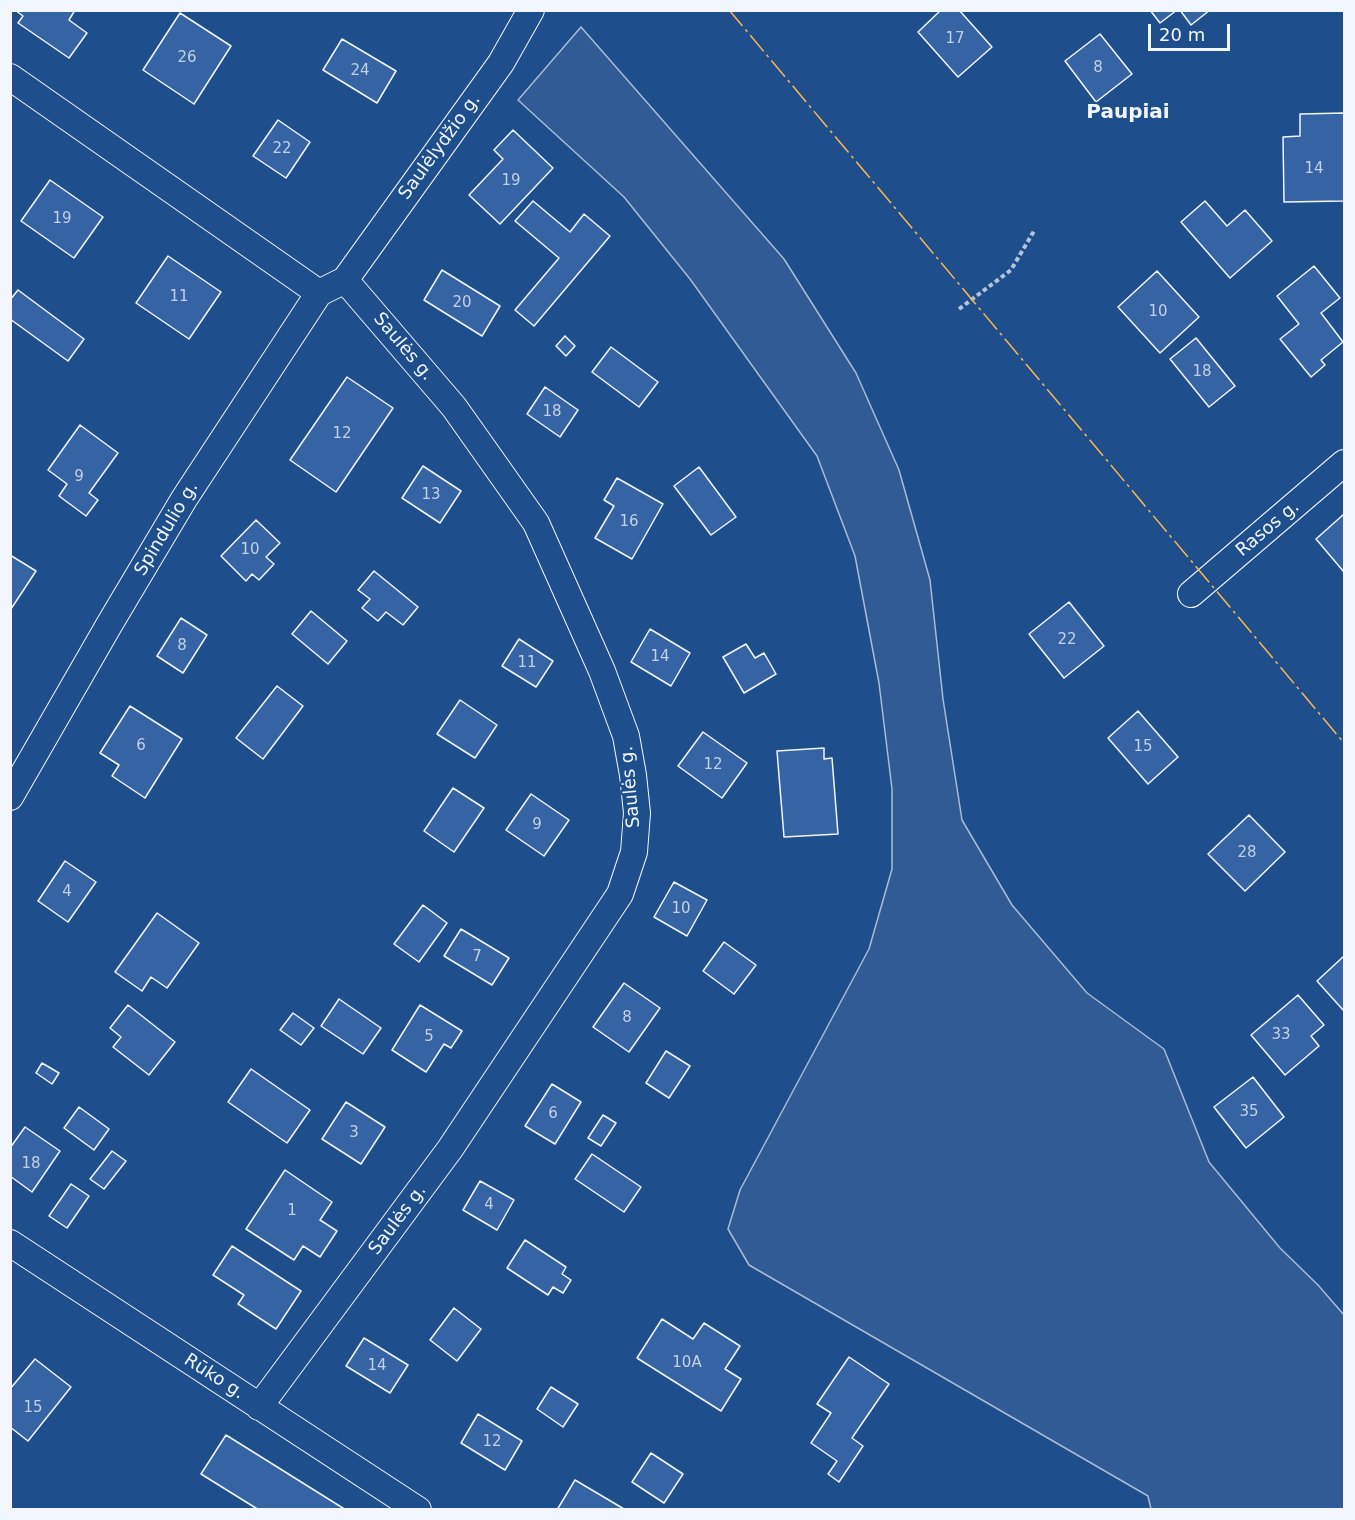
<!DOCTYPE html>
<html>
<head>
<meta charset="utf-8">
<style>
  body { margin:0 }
  #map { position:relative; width:1355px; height:1520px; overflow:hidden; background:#1f4e8c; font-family:"DejaVu Sans",sans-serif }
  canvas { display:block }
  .frame { position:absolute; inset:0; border:12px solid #f2f6ff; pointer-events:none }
  .scale { position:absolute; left:1148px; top:24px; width:82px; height:27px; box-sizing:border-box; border:3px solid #f2f6ff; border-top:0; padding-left:8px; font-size:18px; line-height:21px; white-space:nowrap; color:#f2f6ff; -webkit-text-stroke:4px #1f4e8c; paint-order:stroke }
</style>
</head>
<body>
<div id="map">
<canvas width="1355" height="1520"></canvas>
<div class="frame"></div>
<div class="scale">20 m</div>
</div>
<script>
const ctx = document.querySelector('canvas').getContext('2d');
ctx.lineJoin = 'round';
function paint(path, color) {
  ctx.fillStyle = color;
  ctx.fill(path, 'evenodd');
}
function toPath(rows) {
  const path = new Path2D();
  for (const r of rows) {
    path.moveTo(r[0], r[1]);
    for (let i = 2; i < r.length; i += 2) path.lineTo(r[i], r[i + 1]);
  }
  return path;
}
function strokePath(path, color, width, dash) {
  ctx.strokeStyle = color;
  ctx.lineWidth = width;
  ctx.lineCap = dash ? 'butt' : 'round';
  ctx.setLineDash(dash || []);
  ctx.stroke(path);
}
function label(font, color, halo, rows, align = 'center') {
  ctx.font = font + ' "DejaVu Sans",sans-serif';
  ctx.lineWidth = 4.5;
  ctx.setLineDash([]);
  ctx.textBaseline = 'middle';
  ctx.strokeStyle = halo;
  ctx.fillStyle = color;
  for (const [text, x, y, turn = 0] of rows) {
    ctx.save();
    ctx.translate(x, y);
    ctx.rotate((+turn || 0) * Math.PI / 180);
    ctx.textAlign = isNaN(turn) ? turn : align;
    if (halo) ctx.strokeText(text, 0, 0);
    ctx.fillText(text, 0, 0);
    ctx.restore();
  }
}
const built = toPath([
  [581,27,784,259,856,373,899,470,930,580,943,699,962,820,1012,905,1087,993,1164,1049,1209,1162,1280,1248,1318,1285,1344,1315,1344,1509,1151,1509,1148,1496,749,1265,728,1229,740,1190,869,949,892,869,892,789,879,683,855,556,817,456,690,279,624,197,518,100,581,27]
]);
paint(built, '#305b95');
strokePath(built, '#a8bbd7', 1.5);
const building = toPath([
  [15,10,75,10,69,20,87,33,69,58,18,23,23,16,15,10],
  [941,10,959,10,992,47,958,77,918,32,941,10],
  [1150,10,1177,10,1160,23,1150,10],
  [1180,10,1210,10,1191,25,1180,10],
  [180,13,231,46,194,104,143,70,180,13],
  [1100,34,1132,74,1096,102,1065,61,1100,34],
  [342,39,396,71,377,103,323,70,342,39],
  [1344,113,1344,201,1284,202,1283,137,1300,136,1300,114,1344,113],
  [278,120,310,142,286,178,253,156,278,120],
  [513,130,553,168,500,224,469,195,503,159,494,150,513,130],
  [50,180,103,217,74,258,21,221,50,180],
  [533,201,570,232,584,214,610,236,534,326,515,310,559,258,515,221,533,201],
  [1205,201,1227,226,1245,210,1272,241,1230,278,1181,222,1205,201],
  [168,256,221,292,189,339,136,303,168,256],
  [1314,266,1340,298,1321,313,1343,342,1321,360,1325,365,1311,377,1280,339,1299,324,1277,296,1314,266],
  [442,270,500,306,482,336,424,300,442,270],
  [1157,271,1199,317,1160,353,1118,307,1157,271],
  [18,290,84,339,68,361,10,319,10,300,18,290],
  [565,336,575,346,566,356,556,346,565,336],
  [1196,338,1235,386,1209,407,1170,359,1196,338],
  [611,347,658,382,639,407,592,372,611,347],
  [347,377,393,408,336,492,290,460,347,377],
  [545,387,578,410,560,437,527,414,545,387],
  [80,425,118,453,89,493,98,500,86,516,59,496,67,484,48,470,80,425],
  [423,466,461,491,440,523,402,498,423,466],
  [699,467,736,517,711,535,674,486,699,467],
  [617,478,663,504,632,559,595,538,614,506,604,500,617,478],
  [1344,514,1344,572,1316,539,1344,514],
  [256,520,280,543,266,557,274,564,259,580,252,574,246,581,221,556,256,520],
  [10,555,36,571,11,609,10,608,10,555],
  [374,571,418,607,403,625,386,612,378,621,362,608,370,599,358,590,374,571],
  [1069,602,1104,646,1064,678,1029,634,1069,602],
  [311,611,347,641,328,664,292,634,311,611],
  [181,618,207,635,183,673,157,656,181,618],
  [650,629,690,653,671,686,631,662,650,629],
  [519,639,553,661,536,687,502,666,519,639],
  [746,644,755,658,764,653,776,674,744,693,723,657,746,644],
  [277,686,303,706,263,759,236,738,277,686],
  [460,700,497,725,475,758,437,734,460,700],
  [130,706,182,739,145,798,112,776,119,765,100,753,130,706],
  [1138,711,1178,757,1148,784,1108,738,1138,711],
  [703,732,747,763,722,798,678,766,703,732],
  [824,748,824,759,832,758,838,834,784,837,777,751,824,748],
  [453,788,484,808,454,852,424,831,453,788],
  [531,794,569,820,544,856,506,830,531,794],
  [1249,815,1285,852,1245,891,1208,854,1249,815],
  [65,861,96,882,68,922,38,901,65,861],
  [674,882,707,900,687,936,654,917,674,882],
  [423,905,447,923,419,962,394,944,423,905],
  [157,913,199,943,167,988,151,977,142,991,115,972,157,913],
  [461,929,509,958,492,985,444,956,461,929],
  [724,942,756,965,734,994,703,971,724,942],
  [1344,956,1344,1011,1317,981,1344,956],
  [624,983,660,1008,629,1052,593,1027,624,983],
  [1298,995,1324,1025,1311,1036,1319,1046,1285,1075,1251,1035,1298,995],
  [339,999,381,1028,363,1054,321,1026,339,999],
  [128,1005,175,1042,149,1075,113,1047,121,1037,110,1028,128,1005],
  [420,1005,462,1031,451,1048,444,1044,426,1072,392,1050,420,1005],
  [293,1013,314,1028,301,1045,280,1030,293,1013],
  [666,1051,690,1066,669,1098,646,1083,666,1051],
  [42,1063,59,1073,52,1084,36,1073,42,1063],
  [251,1069,310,1110,287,1143,228,1102,251,1069],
  [1253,1077,1284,1117,1246,1148,1214,1107,1253,1077],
  [552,1084,581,1102,555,1144,525,1126,552,1084],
  [346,1102,385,1127,361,1164,322,1139,346,1102],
  [79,1107,109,1129,94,1150,64,1128,79,1107],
  [603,1115,616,1123,601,1146,588,1138,603,1115],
  [25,1127,60,1151,32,1192,10,1176,10,1148,25,1127],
  [112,1151,126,1161,104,1189,90,1179,112,1151],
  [592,1154,641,1187,624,1212,575,1179,592,1154],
  [285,1170,332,1202,320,1220,337,1231,320,1257,303,1246,294,1260,246,1229,285,1170],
  [480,1181,514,1200,497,1230,463,1210,480,1181],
  [71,1184,89,1196,67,1228,49,1216,71,1184],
  [525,1240,566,1267,562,1274,571,1280,563,1293,553,1287,548,1295,507,1268,525,1240],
  [232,1246,301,1291,276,1329,238,1304,244,1295,213,1275,232,1246],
  [454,1308,481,1329,457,1361,430,1340,454,1308],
  [662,1319,693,1339,704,1323,740,1346,725,1369,741,1379,721,1411,637,1358,662,1319],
  [364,1338,408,1365,390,1393,346,1366,364,1338],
  [849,1357,889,1384,852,1438,863,1446,839,1482,828,1474,837,1461,811,1443,831,1413,817,1404,849,1357],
  [35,1359,71,1387,28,1441,10,1427,10,1389,35,1359],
  [551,1387,578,1404,563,1427,537,1409,551,1387],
  [478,1414,522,1441,505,1470,461,1443,478,1414],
  [226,1435,346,1510,259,1510,201,1474,226,1435],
  [651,1453,683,1474,664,1503,632,1482,651,1453],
  [575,1480,624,1509,623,1510,557,1510,575,1480]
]);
paint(building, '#3563a3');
strokePath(building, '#f2f6ff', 1.5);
const minor = toPath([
  [10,77,319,293],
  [1191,594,1344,463],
  [10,797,109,625,184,499,319,293,345,280,501,63,531,10],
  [10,1243,418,1510],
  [259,1407,450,1149,620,894,634,852,637,813,633,775,626,736,602,671,536,523,454,407,345,280]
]);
strokePath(minor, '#f2f6ff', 28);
strokePath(toPath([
  [959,309,1011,270,1034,231]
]), '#b3c4dc', 4, [4.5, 3]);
strokePath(minor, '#1f4e8c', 26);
strokePath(toPath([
  [729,10,1344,743]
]), '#ffb74d', 1.5, [21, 4.5, 3, 4.5]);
label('15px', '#c3d1e8', null, [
  ["17",955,39],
  ["26",187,58],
  ["8",1098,68],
  ["24",360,71],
  ["22",282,149],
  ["14",1314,169],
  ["19",511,181],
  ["19",62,219],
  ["11",179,297],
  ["20",462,303],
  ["10",1158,312],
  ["18",1202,372],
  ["18",552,412],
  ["12",342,434],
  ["9",79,477],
  ["13",431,495],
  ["16",629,522],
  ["10",250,550],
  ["22",1067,640],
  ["8",182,646],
  ["14",660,657],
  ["11",527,663],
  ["6",141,746],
  ["15",1143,747],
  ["12",713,765],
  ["9",537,825],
  ["28",1247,853],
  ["4",67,892],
  ["10",681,909],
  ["7",477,957],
  ["8",627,1018],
  ["33",1281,1035],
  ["5",429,1037],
  ["35",1249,1112],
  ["6",553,1114],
  ["3",354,1133],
  ["18",31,1164],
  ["4",489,1205],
  ["1",292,1211],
  ["10A",687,1363],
  ["14",377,1366],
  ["15",33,1408],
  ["12",492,1442]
]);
label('18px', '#f2f6ff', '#1f4e8c', [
  ["Saulėlydžio g.",440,147,-54],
  ["Saulės g.",403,347,50],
  ["Spindulio g.",167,529,-59],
  ["Rasos g.",1268,529,-40],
  ["Saulės g.",631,787,-95],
  ["Saulės g.",398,1220,-53],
  ["Rūko g.",214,1377,33]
]);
label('bold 20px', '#f2f6ff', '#1f4e8c', [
  ["Paupiai",1128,113]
]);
</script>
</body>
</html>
